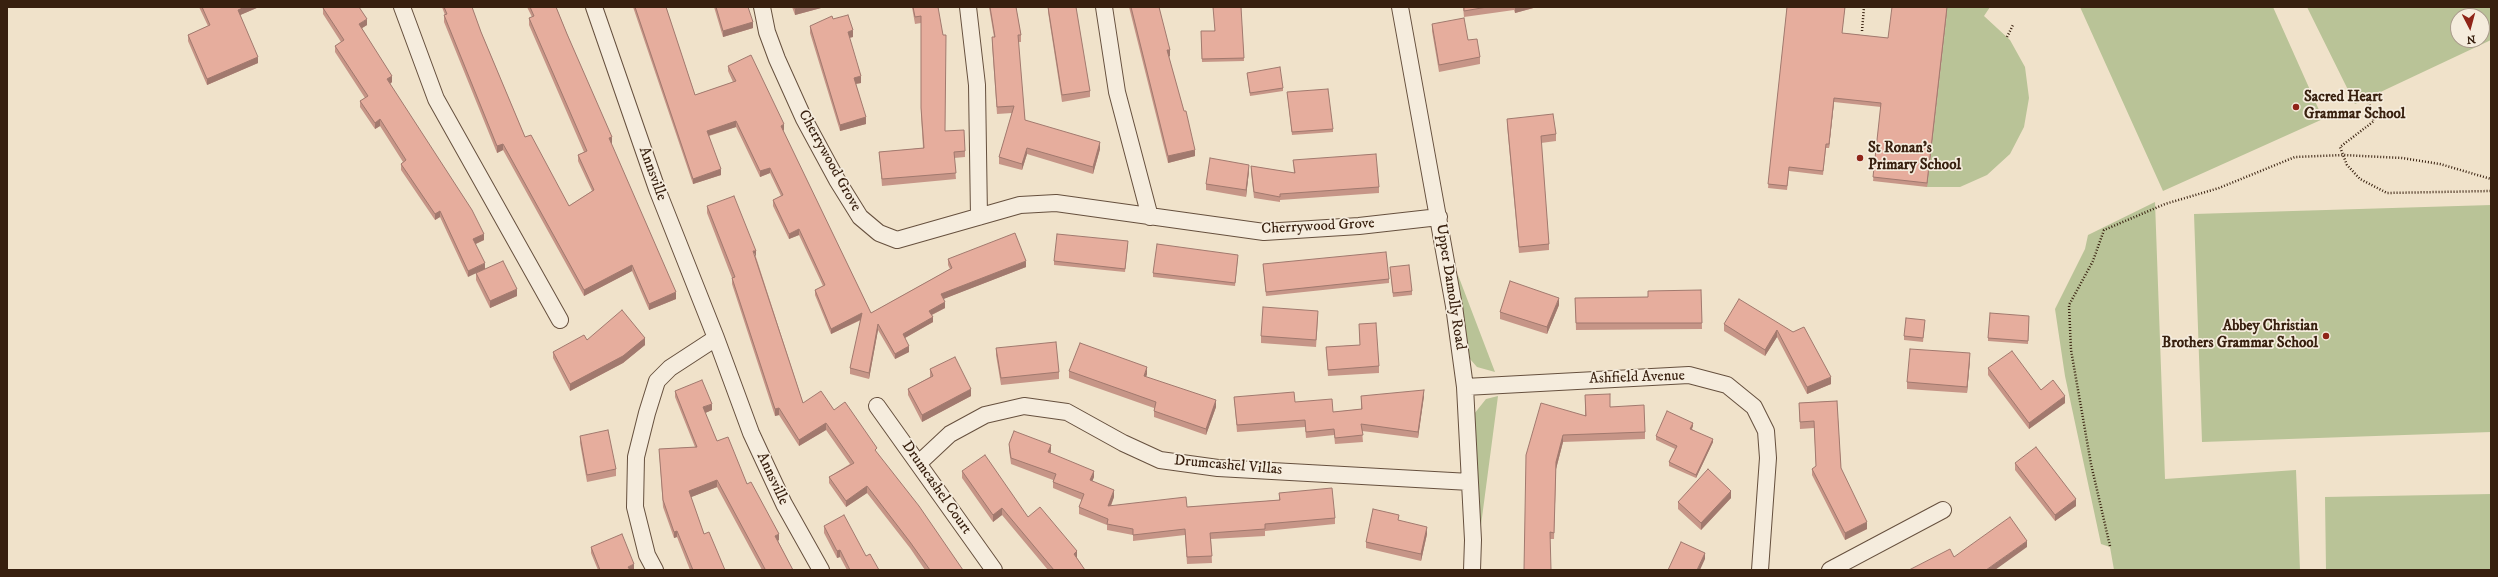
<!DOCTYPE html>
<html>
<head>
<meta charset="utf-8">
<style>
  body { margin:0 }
  #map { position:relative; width:2498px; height:577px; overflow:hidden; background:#f0e2ca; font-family:"IM FELL DW Pica",serif }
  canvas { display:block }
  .frame { position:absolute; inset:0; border:8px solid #38200f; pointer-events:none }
  .north { position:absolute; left:2450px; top:8px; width:40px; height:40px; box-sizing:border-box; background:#f5ecdd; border:1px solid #a99a8b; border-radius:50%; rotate:174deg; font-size:11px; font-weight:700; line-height:16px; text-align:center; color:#38200f }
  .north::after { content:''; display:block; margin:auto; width:14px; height:18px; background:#8f2418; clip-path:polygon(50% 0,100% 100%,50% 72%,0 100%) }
</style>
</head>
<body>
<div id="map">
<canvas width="2498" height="577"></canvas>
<div class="frame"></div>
<div class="north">N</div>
</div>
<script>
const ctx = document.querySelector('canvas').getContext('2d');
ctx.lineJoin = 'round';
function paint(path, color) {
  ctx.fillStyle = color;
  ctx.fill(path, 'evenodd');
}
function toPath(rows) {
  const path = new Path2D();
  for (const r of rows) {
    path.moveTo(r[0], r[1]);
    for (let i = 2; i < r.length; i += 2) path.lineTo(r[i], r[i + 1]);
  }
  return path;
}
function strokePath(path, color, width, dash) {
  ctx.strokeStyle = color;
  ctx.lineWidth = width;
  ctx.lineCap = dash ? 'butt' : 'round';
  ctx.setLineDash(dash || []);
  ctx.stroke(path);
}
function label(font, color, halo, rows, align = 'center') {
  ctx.font = font + ' "IM FELL DW Pica",serif';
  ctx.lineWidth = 3.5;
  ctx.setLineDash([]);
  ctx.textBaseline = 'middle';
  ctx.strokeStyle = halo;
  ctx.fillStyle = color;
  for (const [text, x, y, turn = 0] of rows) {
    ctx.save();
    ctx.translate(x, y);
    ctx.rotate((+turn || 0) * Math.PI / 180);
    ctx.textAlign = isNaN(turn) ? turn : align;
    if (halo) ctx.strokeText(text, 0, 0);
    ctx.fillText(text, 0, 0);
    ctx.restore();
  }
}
paint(toPath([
  [1917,7,1990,7,1984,16,2010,40,2025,67,2029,98,2024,127,2010,154,1987,175,1960,187,1927,187,1947,12],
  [2080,7,2273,7,2323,119,2163,191],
  [2307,7,2491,7,2491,40,2355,104],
  [2458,16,2482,16,2482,40,2458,40],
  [2155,202,2165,479,2296,470,2300,570,2114,570,2110,547,2101,544,2065,376,2055,309,2085,249,2088,235],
  [2491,205,2491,432,2202,442,2194,214],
  [1458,275,1495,372,1477,367,1470,359,1457,278],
  [1498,396,1481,525,1474,414,1486,399],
  [2491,494,2491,570,2326,570,2325,497]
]), '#b9c397');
const minor = toPath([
  [402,7,436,99,560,320],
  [594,7,657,189,716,338,751,433,784,504,821,570],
  [762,7,767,32,777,59,804,119,837,180,860,217,879,233,897,240,1020,205,1056,203,1264,232,1359,226,1439,217],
  [968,7,977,85,979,217],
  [1104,7,1117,92,1150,217],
  [1400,7,1454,306,1465,387,1473,540,1472,570],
  [1465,387,1689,375,1727,385,1754,407,1766,431,1768,458,1760,570],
  [877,406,994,570],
  [919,463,950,434,985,415,1024,406,1067,412,1123,443,1160,460,1218,468,1470,482],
  [655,570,647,555,635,507,636,457,647,413,657,381,670,368,716,338],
  [1830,570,1943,510]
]);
strokePath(minor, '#66503e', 18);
strokePath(toPath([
  [1862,31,1864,7],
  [2007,37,2013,25],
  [2368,99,2374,121,2340,147,2347,165,2360,179,2387,193,2491,191],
  [2110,546,2091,464,2071,350,2069,305,2093,261,2104,230,2165,204,2219,188,2295,157,2343,155,2402,158,2440,164,2491,179]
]), '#38200f', 2.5, [1, 2]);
strokePath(minor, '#f5ecdd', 16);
paint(toPath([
  [199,7,259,7,240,15,258,63,207,85,188,41,188,35,208,26],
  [442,7,473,7,472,8,481,32,525,137,569,206,592,191,578,161,578,155,584,152,529,25,529,18,532,17,527,7,556,7,612,143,611,144,676,299,649,310,632,271,584,296,503,150,497,153,444,22,444,15,445,15],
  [633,7,666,7,695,95,733,82,728,71,728,66,784,130,783,131,871,313,950,269,948,265,948,259,1026,267,943,299,945,308,932,315,933,322,905,338,909,352,895,359,878,330,869,379,850,374,850,368,861,320,831,334,815,295,815,290,823,286,799,235,789,239,773,206,773,200,781,196,770,173,760,177,736,127,709,136,721,175,693,184],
  [714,7,748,7,753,28,723,37],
  [792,7,821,7,821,8,795,15],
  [912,7,938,7,945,131,965,151,965,157,954,158,956,179,882,186,879,152,923,148,921,115,921,23,915,24],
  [989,7,1016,7,1021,35,1021,42,1018,42,1025,120,1100,149,1093,174,1027,154,1022,170,999,164,999,157,1012,113,997,114,992,44,992,37,994,37],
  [1048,7,1090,91,1090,97,1062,102,1048,12],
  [1129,7,1159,7,1170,56,1169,57,1195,156,1168,163],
  [1241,7,1244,61,1202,62,1201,31,1214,31],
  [1463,7,1537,7,1515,13,1514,10,1464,17],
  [1787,7,1845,7,1842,33,1888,38,1947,11,1927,187,1873,181,1881,107,1834,102,1829,148,1826,148,1823,175,1789,171,1787,190,1768,188],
  [323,8,367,25,362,28,392,82,390,84,484,240,476,244,468,277,440,217,435,220,401,170,401,164,403,162,380,126,375,129,360,107,360,101,365,98,335,52,335,46,341,42,323,14],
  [833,19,853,37,849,38,861,83,856,84,866,124,840,131,810,33,810,26],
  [1432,24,1480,57,1480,64,1439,72,1432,31],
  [1247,73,1283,88,1283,91,1250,96],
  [1287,92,1333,129,1333,132,1292,135],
  [1507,119,1556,134,1556,141,1541,143,1549,244,1549,250,1519,253,1507,125],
  [1293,160,1379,187,1379,193,1280,200,1280,202,1254,198,1251,172,1251,166,1294,173],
  [1249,171,1246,197,1206,190,1206,184],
  [707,206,756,257,803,403,834,410,877,453,963,570,925,570,910,548,867,493,846,507,829,483,829,477,850,464,826,430,799,446,779,415,775,416,732,284,732,278,707,213],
  [1128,245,1125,272,1054,265,1054,261],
  [1238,258,1235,286,1153,277,1153,273],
  [1263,264,1389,279,1389,283,1266,296],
  [1390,267,1412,291,1412,295,1393,297],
  [476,273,517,296,490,308,476,280],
  [1701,290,1702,329,1576,330,1575,298,1648,297],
  [1559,305,1547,334,1500,319,1500,312],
  [2029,316,2028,344,1988,341,1988,338],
  [1318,318,1316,347,1261,343,1261,336],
  [1925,323,1923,342,1904,340,1904,336],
  [1359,324,1379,366,1379,373,1328,376,1326,347,1360,345],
  [1724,324,1793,332,1831,384,1807,394,1777,337,1765,356,1724,331],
  [587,340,645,345,623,363,570,391,553,358,553,352],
  [996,348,1059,372,1059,379,1001,385,996,355],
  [1970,360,1967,393,1907,389,1907,382],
  [1988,368,2041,390,2065,403,2029,429,1988,375],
  [930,369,971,396,922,422,908,395,908,389,930,377],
  [1069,371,1147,374,1146,377,1216,407,1206,435,1154,417,1154,408,1069,378],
  [675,391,712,410,705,413,717,441,747,484,779,540,778,541,793,570,762,570,717,487,691,497,704,534,725,570,690,570,677,537,674,538,663,507,659,449,695,447,675,397],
  [1585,395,1610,407,1645,432,1645,439,1563,442,1556,469,1554,539,1550,539,1526,455,1585,416],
  [1361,396,1424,396,1418,438,1362,431,1363,442,1335,444,1334,435,1306,438,1305,427,1237,432,1234,397,1295,402,1333,412,1361,409],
  [1837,401,1841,468,1867,529,1845,540,1812,475,1812,469,1816,466,1814,428,1800,429,1799,403],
  [1693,426,1692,429,1713,442,1696,478,1669,466,1669,462,1675,449,1656,440,1656,436],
  [580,436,616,469,616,476,587,482,580,443],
  [1009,444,1051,451,1050,453,1094,477,1092,481,1114,497,1111,506,1187,507,1279,500,1279,493,1335,518,1335,524,1265,531,1265,536,1211,539,1212,563,1187,564,1185,535,1133,541,1133,535,1107,530,1107,525,1079,514,1079,507,1082,500,1053,488,1053,480,1011,464,1009,450],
  [2015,463,2076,506,2055,521,2015,470],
  [962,471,1028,517,1077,558,1085,570,1048,570,1002,515,993,522,962,478],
  [1731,498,1701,530,1678,509,1678,502],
  [1399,520,1427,534,1421,561,1366,548,1366,542],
  [824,526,866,556,879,570,847,570,840,557,837,558,824,533],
  [591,547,634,570,598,570,591,553]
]), '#c69587');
paint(toPath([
  [245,7,259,7,238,16,238,10],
  [801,7,821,7,821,8,795,15,795,9],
  [1515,7,1537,7,1515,13],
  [1947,7,1947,11,1927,187,1927,183],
  [367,19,367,25,359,30,359,24],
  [753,22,753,28,723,37,723,31],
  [853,30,853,37,848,38,848,32],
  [1167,50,1170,50,1170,56,1167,57],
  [258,57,258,63,207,85,207,79],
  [392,76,392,82,387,86,387,79],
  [861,76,861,83,854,84,854,78],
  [1834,98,1834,102,1829,148,1829,144],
  [866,117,866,124,840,131,840,125],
  [380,119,380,126,375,129,375,123],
  [736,121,736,127,707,136,707,131],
  [784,124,784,130,781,132,781,126],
  [612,137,612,143,609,145,609,138],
  [1100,142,1100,149,1093,174,1093,167],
  [503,144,503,150,497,153,497,146],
  [1027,148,1027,154,1022,170,1022,164],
  [1195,150,1195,156,1168,163,1168,156],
  [1249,165,1249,171,1246,197,1246,190],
  [770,168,770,173,760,177,760,171],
  [721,169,721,175,693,184,693,179],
  [440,211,440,217,435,220,435,214],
  [799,229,799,235,789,239,789,234],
  [484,234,484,240,473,245,473,239],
  [753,251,756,251,756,257],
  [1026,261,1026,267,941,300,941,294],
  [485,263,485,269,468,277,468,271],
  [632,265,632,271,584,296,584,290],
  [517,289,517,296,490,308,490,301],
  [676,292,676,299,649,310,649,304],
  [1559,298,1559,305,1547,334,1547,327],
  [945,302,945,308,929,316,929,311],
  [862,313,862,319,831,334,831,329],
  [933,317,933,322,903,339,903,334],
  [878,324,878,330,869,379,869,373],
  [1777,330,1777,337,1765,356,1765,350],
  [645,338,645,345,623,363,570,391,570,384],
  [909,346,909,352,895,359,895,354],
  [1970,353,1970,360,1967,393,1967,387],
  [1147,367,1147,374,1144,383,1144,376],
  [1831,377,1831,384,1807,394,1807,387],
  [971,389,971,396,922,422,922,415],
  [1424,390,1424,396,1418,438,1418,432],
  [2065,396,2065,403,2029,429,2029,423],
  [1216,400,1216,407,1206,435,1206,429],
  [712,404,712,410,703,414,703,407],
  [779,408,779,415,775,416,775,409],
  [826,423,826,430,799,446,799,440],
  [1693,423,1693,426,1690,432,1690,429],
  [1563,435,1563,442,1556,469,1554,539,1556,462],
  [1713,439,1713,442,1696,478,1696,475],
  [1051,445,1051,451,1048,459,1048,452],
  [1094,471,1094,477,1090,487,1090,480],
  [717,480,717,487,689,498,689,491],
  [867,486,867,493,846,507,846,501],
  [1114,490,1114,497,1108,512,1108,506],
  [1731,491,1731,498,1701,530,1701,523],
  [2076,499,2076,506,2055,521,2055,515],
  [1002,508,1002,515,993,522,993,515],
  [1867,522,1867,529,1845,540,1845,533],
  [1427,527,1427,534,1421,561,1421,554],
  [677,531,677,537,674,538,674,532],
  [779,534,779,540,775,542,775,536],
  [2027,541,2027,547,1995,570,1986,570],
  [840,550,840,557,837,558,837,551],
  [1077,551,1077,558,1074,561,1074,554],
  [1705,553,1705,559,1700,570,1697,570],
  [634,564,634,570,628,570,628,567]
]), '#a1796e');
const building = toPath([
  [202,7,245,7,238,10,258,57,207,79,188,35,210,25,202,7],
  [324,7,359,7,367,19,359,24,392,76,387,79,472,210,484,234,473,239,485,263,468,271,440,211,435,214,401,164,406,160,380,119,375,123,360,101,368,96,335,46,344,40,323,8,324,7],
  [444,7,472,7,481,32,525,137,531,135,569,206,594,190,578,155,587,151,529,18,534,16,530,7,556,7,567,34,612,137,609,138,676,292,649,304,632,265,584,290,503,144,497,146,444,15,447,14,444,7],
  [635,7,666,7,695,95,736,81,728,66,751,55,784,124,781,126,871,313,952,268,948,259,1015,233,1026,261,941,294,945,302,929,311,933,317,903,334,909,346,895,354,878,324,869,373,850,368,862,313,831,329,815,290,825,285,799,229,789,234,773,200,783,195,770,168,760,171,736,121,707,131,721,169,693,179,635,7],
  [716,7,748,7,753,22,723,31,716,7],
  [795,7,801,7,795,9,795,7],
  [913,7,938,7,943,35,946,35,945,131,964,130,965,151,954,152,956,173,882,179,879,152,924,148,921,108,921,16,915,17,913,7],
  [990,7,1016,7,1021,35,1018,35,1025,120,1100,142,1093,167,1027,148,1022,164,999,157,1014,106,997,107,992,37,995,37,990,7],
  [1048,7,1076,7,1090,91,1062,95,1048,7],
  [1131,7,1159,7,1170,50,1167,50,1184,111,1186,111,1195,150,1168,156,1131,7],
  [1213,7,1241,7,1244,58,1202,59,1201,31,1215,31,1213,7],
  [1464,7,1487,7,1464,11,1464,7],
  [1787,7,1845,7,1842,33,1888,38,1892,7,1947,7,1927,183,1873,177,1881,103,1834,98,1829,144,1826,144,1823,171,1789,167,1787,186,1768,184,1787,7],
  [848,15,853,30,848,32,861,76,854,78,866,117,840,125,810,26,832,16,833,19,848,15],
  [1464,18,1468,40,1477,39,1480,57,1439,65,1432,24,1464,18],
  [1280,67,1283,88,1250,93,1247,73,1280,67],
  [1328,89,1333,129,1292,132,1287,92,1328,89],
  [1553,114,1556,134,1541,136,1549,244,1519,247,1507,119,1553,114],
  [1376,154,1379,187,1280,194,1280,197,1254,192,1251,166,1295,173,1293,160,1376,154],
  [1210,158,1249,165,1246,190,1206,184,1210,158],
  [734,196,756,251,753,251,803,403,821,391,834,410,845,402,877,448,875,450,919,506,963,570,930,570,910,542,867,486,846,501,829,477,854,463,826,423,799,440,779,408,775,409,732,278,735,277,707,206,734,196],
  [1057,234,1128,241,1125,269,1054,261,1057,234],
  [1157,244,1238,255,1235,283,1153,273,1157,244],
  [1386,252,1389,279,1266,292,1263,264,1386,252],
  [503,261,517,289,490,301,476,273,503,261],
  [1409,265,1412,291,1393,293,1390,267,1409,265],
  [1510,281,1559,298,1547,327,1500,312,1510,281],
  [1701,290,1702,323,1576,323,1575,298,1648,297,1648,291,1701,290],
  [1739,299,1793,332,1804,327,1831,377,1807,387,1777,330,1765,350,1724,324,1739,299],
  [1263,307,1318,311,1316,340,1261,336,1263,307],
  [622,310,645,338,623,356,570,384,553,352,584,335,587,340,622,310],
  [1990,313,2029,316,2028,341,1988,338,1990,313],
  [1906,318,1925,320,1923,338,1904,336,1906,318],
  [1376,323,1379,366,1328,370,1326,347,1360,345,1359,324,1376,323],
  [1056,342,1059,372,1001,378,996,348,1056,342],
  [1080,343,1147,367,1144,376,1216,400,1206,429,1154,411,1156,402,1069,371,1080,343],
  [1910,349,1970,353,1967,387,1907,382,1910,349],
  [2012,351,2041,390,2053,380,2065,396,2029,423,1988,368,2012,351],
  [955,357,971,389,922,415,908,389,933,376,930,369,955,357],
  [702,380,712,404,703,407,717,441,728,437,747,484,751,482,779,534,775,536,793,570,764,570,765,569,717,480,689,491,704,534,709,532,725,570,693,570,677,531,674,532,663,500,659,449,697,447,675,391,702,380],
  [1424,390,1418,432,1361,424,1363,435,1335,438,1334,429,1306,432,1305,420,1237,425,1234,397,1294,392,1295,402,1332,399,1333,412,1362,409,1361,396,1424,390],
  [1610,394,1610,407,1644,405,1645,432,1563,435,1556,462,1554,533,1550,532,1551,570,1524,570,1526,455,1541,403,1586,416,1585,395,1610,394],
  [1837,401,1841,468,1867,522,1845,533,1812,469,1816,466,1814,421,1800,422,1799,403,1837,401],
  [1667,411,1693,423,1690,429,1713,439,1696,475,1669,462,1677,446,1656,436,1667,411],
  [608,430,616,469,587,475,580,436,608,430],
  [1014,431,1051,445,1048,452,1094,471,1090,480,1114,490,1108,506,1186,497,1187,507,1280,500,1279,493,1332,488,1335,518,1265,524,1265,529,1210,533,1212,556,1187,557,1185,529,1133,535,1133,529,1107,524,1108,519,1079,507,1084,494,1053,482,1056,474,1011,458,1009,444,1014,431],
  [2036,447,2076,499,2055,515,2015,463,2036,447],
  [985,455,1028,517,1040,507,1077,551,1074,554,1085,570,1054,570,1002,508,993,515,962,471,985,455],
  [1708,469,1731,491,1701,523,1678,502,1708,469],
  [1373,509,1399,515,1398,520,1427,527,1421,554,1366,542,1373,509],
  [844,515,866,556,870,554,879,570,850,570,840,550,837,551,824,526,844,515],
  [2010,517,2027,541,1986,570,1909,570,1950,549,1954,557,2010,517],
  [622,534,634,564,628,567,630,570,600,570,591,547,622,534],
  [1681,542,1705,553,1697,570,1668,570,1681,542]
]);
paint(building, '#e6ad9d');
strokePath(building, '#a1796e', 1);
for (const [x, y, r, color] of [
  [2296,107,4,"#8f2418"],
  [1860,158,4,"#8f2418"],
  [2326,336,4,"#8f2418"]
]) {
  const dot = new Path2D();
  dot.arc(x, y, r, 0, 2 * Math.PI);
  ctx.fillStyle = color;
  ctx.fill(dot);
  strokePath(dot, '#f5ecdd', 1.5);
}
label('bold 15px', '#38200f', '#f5ecdd', [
  ["Sacred Heart",2304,98],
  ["Grammar School",2304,115],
  ["St Ronan's",1868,149],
  ["Primary School",1868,166],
  ["Abbey Christian",2318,327,"right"],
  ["Brothers Grammar School",2318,344,"right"]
], 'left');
label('15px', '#38200f', '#f5ecdd', [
  ["Cherrywood Grove",829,161,61],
  ["Annsville",652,174,70],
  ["Cherrywood Grove",1318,227,-3],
  ["Upper Damolly Road",1450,287,81],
  ["Ashfield Avenue",1637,378,-2],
  ["Drumcashel Villas",1228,466,5],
  ["Annsville",772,479,65],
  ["Drumcashel Court",936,488,55]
]);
</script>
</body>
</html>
